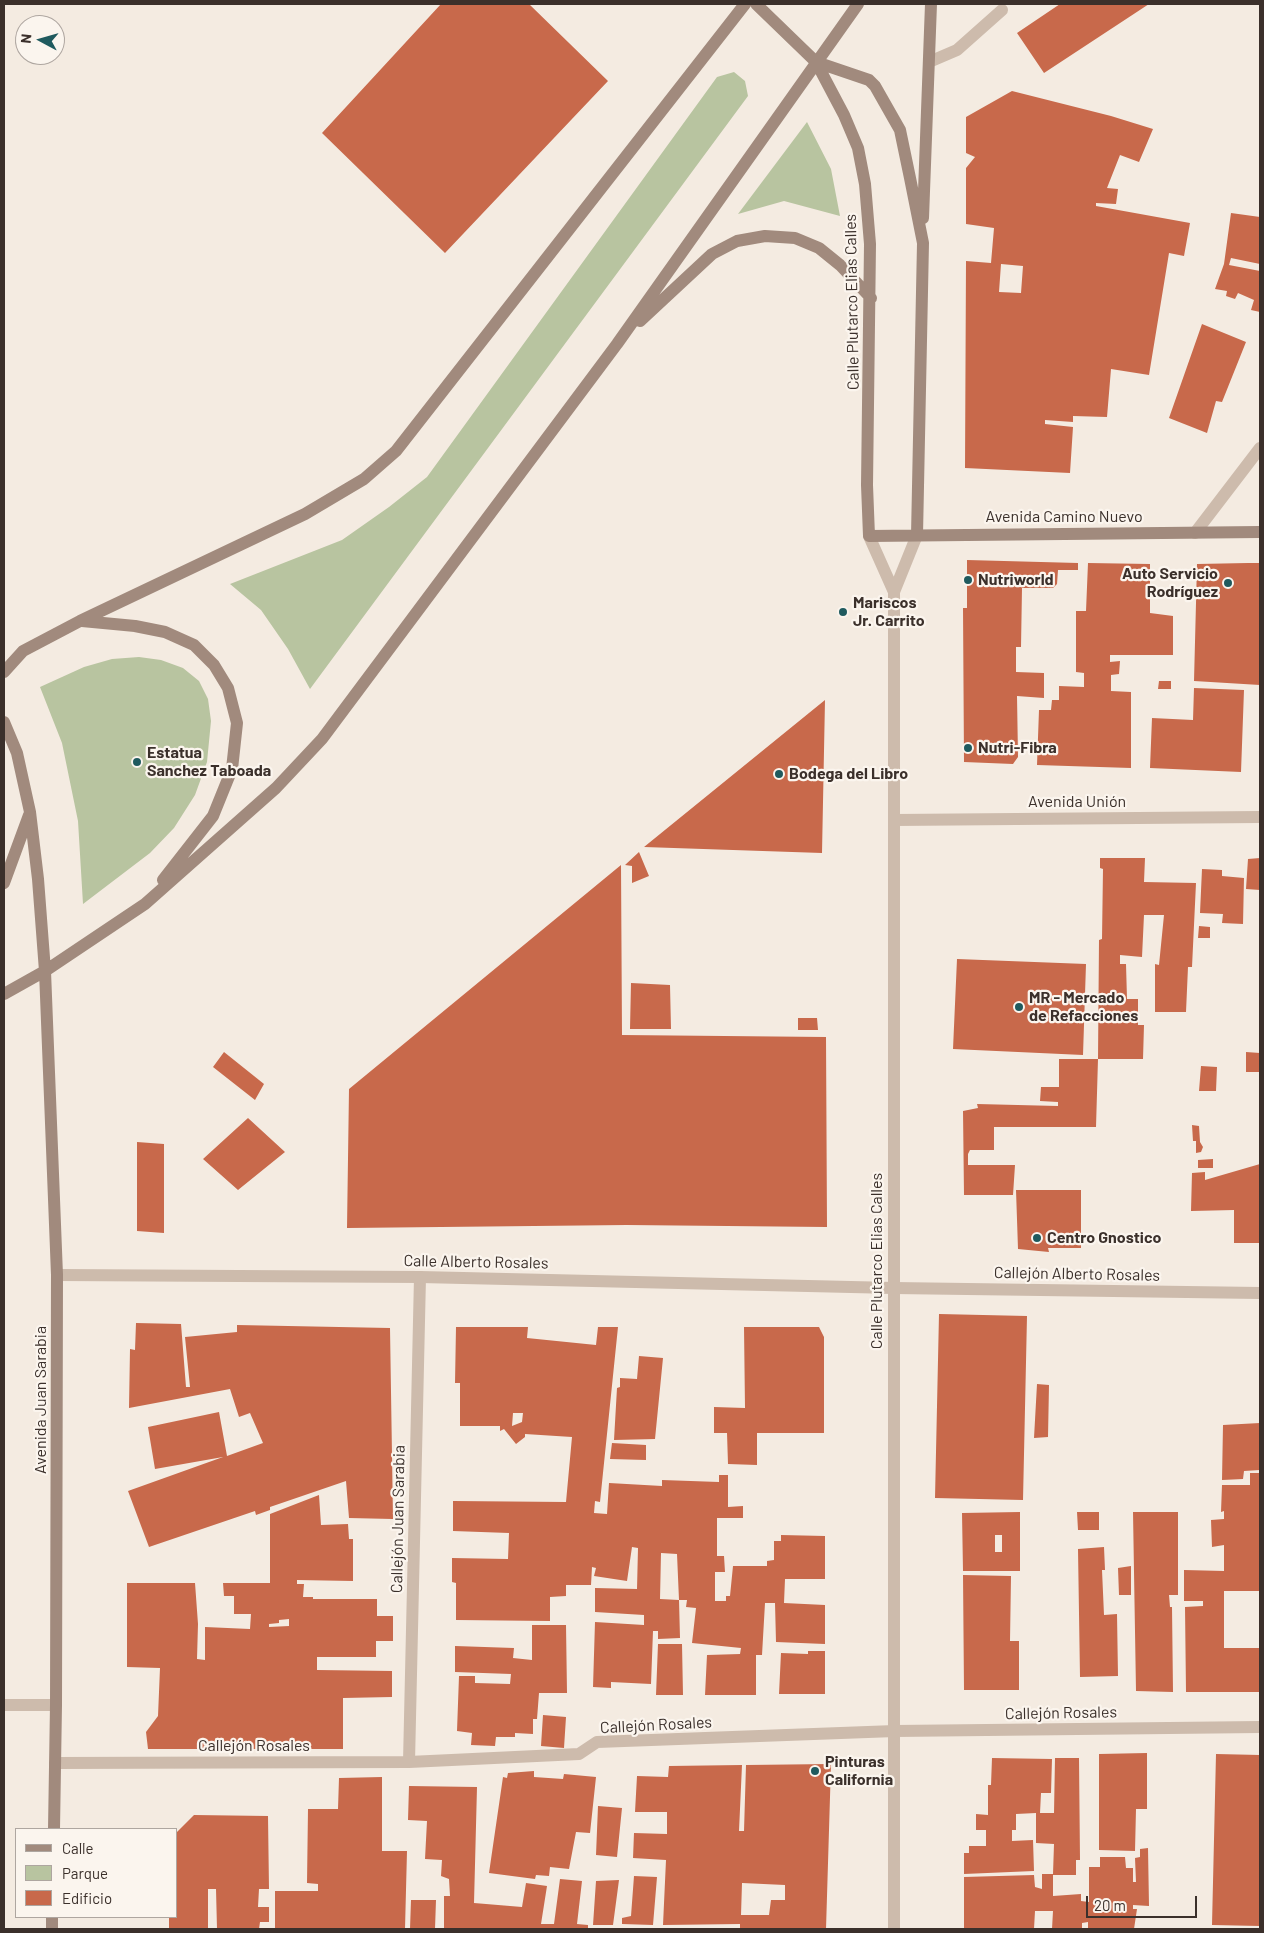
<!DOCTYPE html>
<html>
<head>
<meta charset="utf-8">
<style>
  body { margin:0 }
  #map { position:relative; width:1264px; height:1933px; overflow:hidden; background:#f4ebe1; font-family:Barlow,sans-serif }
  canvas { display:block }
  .frame { position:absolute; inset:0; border:5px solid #3b302b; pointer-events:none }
  .legend { position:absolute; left:15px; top:1828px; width:162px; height:90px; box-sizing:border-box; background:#fbf5ee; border:1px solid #aea6a0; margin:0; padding:6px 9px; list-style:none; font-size:15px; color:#3b302b }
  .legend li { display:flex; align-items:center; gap:10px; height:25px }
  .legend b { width:25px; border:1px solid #aea6a0 }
  .north { position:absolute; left:15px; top:15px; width:50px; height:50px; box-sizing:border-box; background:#fbf5ee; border:1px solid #aea6a0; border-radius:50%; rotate:276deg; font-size:14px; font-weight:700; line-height:20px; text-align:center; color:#3b302b }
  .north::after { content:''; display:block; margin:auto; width:18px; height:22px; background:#1f5a5e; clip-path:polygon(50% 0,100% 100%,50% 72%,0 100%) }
  .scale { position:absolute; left:1086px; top:1896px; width:111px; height:22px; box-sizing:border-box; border:2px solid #3b302b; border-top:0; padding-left:6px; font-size:15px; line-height:18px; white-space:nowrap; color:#3b302b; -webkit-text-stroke:4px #fbf5ee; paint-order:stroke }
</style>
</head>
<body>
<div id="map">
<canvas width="1264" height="1933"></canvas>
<div class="frame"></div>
<ul class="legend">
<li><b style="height:6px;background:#a18a7d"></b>Calle</li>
<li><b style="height:14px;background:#b8c4a0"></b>Parque</li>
<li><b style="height:14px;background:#c8694b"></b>Edificio</li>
</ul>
<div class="north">N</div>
<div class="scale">20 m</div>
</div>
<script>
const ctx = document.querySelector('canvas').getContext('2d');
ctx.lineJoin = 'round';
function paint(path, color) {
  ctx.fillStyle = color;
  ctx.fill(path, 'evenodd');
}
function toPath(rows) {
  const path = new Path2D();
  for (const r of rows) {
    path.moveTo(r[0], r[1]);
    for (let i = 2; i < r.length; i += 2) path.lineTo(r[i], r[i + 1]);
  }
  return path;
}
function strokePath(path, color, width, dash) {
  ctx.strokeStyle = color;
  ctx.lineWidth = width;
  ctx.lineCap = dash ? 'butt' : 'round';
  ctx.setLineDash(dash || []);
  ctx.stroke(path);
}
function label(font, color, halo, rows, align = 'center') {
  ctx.font = font + ' Barlow,sans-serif';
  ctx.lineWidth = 4.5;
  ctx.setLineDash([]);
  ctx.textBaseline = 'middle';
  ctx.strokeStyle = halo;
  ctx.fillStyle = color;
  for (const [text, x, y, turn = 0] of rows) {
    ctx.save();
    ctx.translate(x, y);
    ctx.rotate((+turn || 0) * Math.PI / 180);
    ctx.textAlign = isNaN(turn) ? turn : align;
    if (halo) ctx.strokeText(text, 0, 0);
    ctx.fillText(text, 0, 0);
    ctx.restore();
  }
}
paint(toPath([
  [734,72,745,81,748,96,310,689,288,649,261,610,230,584,342,540,389,507,427,477,717,77],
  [807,122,831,169,840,216,784,201,738,214],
  [139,657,161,660,183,668,199,681,208,699,211,721,207,762,195,795,174,828,150,853,83,904,78,821,62,743,40,687,84,667,112,659]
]), '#b8c4a0');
paint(toPath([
  [441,4,529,4,608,81,445,253,322,133],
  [1060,4,1149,4,1044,73,1017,33],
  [1012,91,1111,116,1153,129,1139,162,1120,155,1107,188,1118,189,1116,204,1096,203,1096,206,1190,223,1184,256,1169,253,1149,375,1111,369,1107,417,1073,416,1073,422,1045,420,1045,424,1073,427,1070,473,965,468,966,261,991,263,994,228,966,224,966,168,975,157,966,153,966,117],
  [1001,264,1023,266,1021,293,999,292],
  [1231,213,1260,217,1260,264,1231,258,1229,265,1260,271,1260,312,1251,310,1254,300,1238,293,1235,299,1226,296,1227,291,1215,289,1224,264],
  [1202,324,1246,342,1222,402,1216,401,1207,433,1169,418],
  [967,560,1078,563,1078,570,1058,570,1057,584,1053,588,1022,588,1021,647,1016,647,1016,672,1044,673,1044,698,1017,696,1018,757,1013,764,964,762,963,608,967,608],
  [1088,563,1150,564,1150,613,1173,616,1173,655,1110,655,1110,662,1120,661,1119,674,1111,675,1111,691,1131,692,1131,768,1037,765,1039,710,1051,710,1052,700,1059,700,1059,686,1084,687,1084,673,1076,672,1076,611,1086,611],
  [1248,563,1260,563,1260,685,1194,681,1197,564],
  [1159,681,1171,681,1171,689,1158,689],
  [1194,688,1244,690,1241,772,1150,768,1152,718,1193,720],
  [825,700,822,853,644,847],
  [639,852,649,876,632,883,632,866,625,865],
  [1100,858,1145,858,1144,882,1196,883,1192,967,1188,967,1186,1012,1155,1012,1155,964,1159,965,1164,915,1144,915,1142,957,1120,955,1120,964,1126,964,1127,999,1138,999,1138,1025,1144,1025,1143,1059,1098,1059,1096,1127,994,1127,994,1150,970,1150,968,1154,968,1165,1015,1165,1013,1195,964,1195,963,1111,978,1108,977,1104,1058,1106,1058,1102,1040,1101,1041,1087,1059,1087,1059,1059,1098,1059,1099,940,1102,939,1103,869,1100,868],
  [1260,858,1260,890,1246,889,1248,859],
  [621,865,622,1035,826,1037,827,1227,627,1225,347,1228,349,1089],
  [1202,869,1222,870,1222,876,1244,878,1243,924,1222,923,1223,914,1200,913],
  [1199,926,1210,927,1210,938,1198,938],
  [957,959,1086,964,1083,1055,953,1049],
  [631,983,670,985,671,1029,630,1029],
  [798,1018,817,1018,818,1030,798,1030],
  [224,1052,264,1084,255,1100,213,1067],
  [1246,1052,1260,1053,1260,1072,1246,1072],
  [1201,1066,1217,1067,1216,1091,1199,1091],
  [248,1118,285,1152,238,1190,203,1159],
  [1192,1125,1199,1126,1200,1142,1203,1147,1201,1152,1196,1153,1196,1141,1193,1141],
  [137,1142,164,1144,164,1233,137,1231],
  [1213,1159,1213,1168,1198,1168,1198,1160],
  [1260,1164,1260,1243,1234,1243,1234,1210,1191,1211,1192,1173,1205,1172,1205,1180],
  [1016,1190,1081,1190,1081,1248,1048,1248,1049,1252,1018,1249],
  [939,1314,1027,1316,1023,1500,935,1498],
  [136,1323,181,1324,186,1387,190,1387,185,1337,237,1332,237,1325,390,1328,393,1519,349,1518,346,1481,270,1507,270,1510,256,1515,255,1511,149,1547,128,1491,223,1457,155,1469,148,1427,219,1412,227,1456,263,1443,250,1413,239,1417,230,1389,129,1408,130,1349,135,1350],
  [456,1327,528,1327,527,1338,596,1345,598,1327,618,1327,600,1502,595,1501,594,1513,607,1514,609,1483,662,1486,662,1480,719,1482,719,1475,728,1475,728,1507,743,1506,743,1518,717,1518,717,1556,724,1556,725,1572,715,1572,715,1601,726,1601,726,1596,730,1596,733,1566,767,1566,767,1561,774,1560,774,1541,781,1541,781,1535,825,1536,825,1579,785,1579,784,1603,825,1605,825,1644,776,1642,775,1603,765,1603,762,1655,756,1655,756,1695,705,1695,707,1655,740,1654,741,1648,692,1643,696,1608,686,1607,687,1600,679,1600,677,1554,661,1553,660,1599,679,1600,680,1638,658,1639,658,1631,653,1631,651,1684,611,1682,611,1688,593,1687,595,1622,644,1625,644,1615,595,1612,595,1588,637,1589,638,1548,632,1547,627,1581,594,1576,596,1568,592,1567,591,1585,566,1585,566,1596,550,1597,550,1621,456,1620,456,1583,452,1582,452,1558,508,1559,509,1533,453,1531,453,1501,566,1502,572,1437,525,1434,525,1437,516,1444,504,1429,500,1431,500,1426,460,1426,460,1383,455,1383],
  [513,1413,523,1413,522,1422,512,1426],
  [744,1327,819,1327,824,1337,824,1433,757,1433,757,1465,728,1464,727,1433,714,1433,714,1407,745,1408],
  [639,1356,663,1358,655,1439,614,1440,617,1388,620,1387,620,1378,637,1379],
  [1037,1384,1049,1385,1048,1437,1034,1438],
  [1260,1423,1260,1470,1244,1471,1243,1479,1222,1480,1223,1425],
  [612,1443,646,1445,646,1460,610,1459],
  [1250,1473,1260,1473,1260,1591,1224,1591,1224,1648,1260,1648,1260,1692,1186,1692,1185,1607,1203,1606,1203,1601,1184,1601,1184,1570,1224,1571,1224,1545,1212,1547,1211,1520,1224,1519,1224,1511,1221,1512,1222,1485,1250,1485],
  [319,1495,321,1525,348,1524,349,1539,353,1539,353,1581,297,1580,297,1584,304,1584,303,1597,313,1597,313,1599,377,1599,377,1616,393,1616,393,1641,376,1641,376,1657,317,1657,317,1670,392,1671,392,1697,343,1698,343,1749,148,1749,146,1732,158,1716,160,1668,127,1667,127,1583,195,1583,198,1624,197,1659,205,1660,205,1627,250,1629,251,1614,234,1614,234,1596,224,1596,223,1583,270,1583,270,1514],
  [289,1619,289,1626,269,1627,269,1624,279,1623,279,1620],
  [1020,1512,1020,1571,963,1571,962,1513],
  [995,1535,1002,1535,1002,1552,995,1552],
  [1077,1512,1099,1512,1099,1530,1078,1530],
  [1133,1512,1178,1512,1178,1595,1169,1595,1170,1607,1172,1607,1173,1692,1136,1691],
  [1104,1547,1105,1570,1102,1570,1104,1615,1117,1614,1118,1676,1080,1677,1078,1549],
  [1131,1566,1131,1595,1119,1595,1118,1568],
  [963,1575,1011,1576,1010,1641,1019,1641,1019,1690,964,1690],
  [532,1625,566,1625,567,1693,539,1693,537,1719,533,1719,533,1734,515,1733,515,1737,496,1737,495,1746,471,1745,472,1733,457,1731,459,1676,475,1676,475,1683,510,1684,511,1674,455,1672,455,1646,514,1648,513,1658,532,1660],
  [658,1644,682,1644,683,1695,656,1695],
  [808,1651,825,1651,825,1694,779,1694,781,1653,808,1654],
  [543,1715,566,1717,564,1748,541,1746],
  [1147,1753,1147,1809,1136,1809,1135,1851,1099,1850,1099,1754],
  [1216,1754,1260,1755,1260,1926,1212,1925],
  [992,1758,1052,1759,1051,1793,1041,1793,1040,1813,1054,1813,1055,1758,1079,1758,1080,1860,1076,1860,1076,1875,1053,1875,1053,1896,1081,1894,1081,1901,1089,1902,1089,1867,1100,1867,1100,1857,1125,1857,1126,1868,1133,1868,1133,1882,1136,1882,1135,1858,1140,1857,1140,1849,1148,1848,1149,1906,1133,1905,1133,1909,1137,1909,1134,1929,1088,1929,1088,1922,1082,1923,1082,1929,1052,1929,1053,1911,1035,1911,1034,1929,964,1929,964,1877,1034,1875,1035,1887,1042,1889,1042,1874,1053,1874,1054,1844,1036,1843,1036,1813,1016,1814,1016,1830,1012,1830,1012,1841,1033,1840,1034,1871,964,1874,964,1853,969,1853,969,1846,986,1846,986,1830,976,1830,976,1814,988,1815,988,1785,991,1785],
  [831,1764,826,1929,740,1929,740,1924,663,1925,666,1860,633,1858,634,1833,667,1834,667,1812,635,1812,637,1776,668,1777,669,1766,742,1765,739,1831,744,1831,746,1765],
  [742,1883,785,1885,785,1900,771,1900,769,1915,741,1915],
  [534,1771,534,1777,563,1779,564,1774,596,1777,590,1833,576,1832,569,1869,550,1867,549,1876,536,1875,535,1879,489,1873,503,1777,507,1778,508,1773],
  [382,1777,382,1851,407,1851,405,1929,275,1929,275,1891,318,1891,318,1884,307,1883,308,1809,338,1809,339,1778],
  [409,1786,477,1787,474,1903,522,1907,526,1883,547,1886,541,1924,554,1924,560,1879,582,1881,577,1924,588,1925,588,1929,444,1929,444,1896,450,1896,449,1879,441,1876,442,1860,425,1859,427,1821,408,1820],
  [598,1806,622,1808,617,1857,596,1855],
  [194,1815,268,1816,269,1889,259,1889,258,1907,269,1907,269,1922,260,1922,259,1929,217,1929,216,1889,208,1889,208,1929,169,1929,169,1917,176,1917,176,1833],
  [634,1876,657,1877,653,1925,622,1924,622,1918,631,1916],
  [619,1880,613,1925,593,1925,596,1881],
  [411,1900,436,1900,435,1929,410,1929]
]), '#c8694b');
strokePath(toPath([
  [929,62,957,50,1002,10],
  [4,1705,56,1705],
  [409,1762,420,1277],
  [55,1763,409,1762,579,1754,597,1742,895,1731]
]), '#cdbbac', 12);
strokePath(toPath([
  [894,820,1260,817],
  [57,1275,420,1277,894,1288,1260,1293],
  [895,1731,1260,1727]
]), '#cdbbac', 12);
strokePath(toPath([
  [1195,533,1260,448],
  [869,536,894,592],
  [894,1929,894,592,917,535]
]), '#cdbbac', 12);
strokePath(toPath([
  [756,4,816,62,844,115,858,148,865,184,870,244,867,485,869,536,1260,532],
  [816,62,869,80,875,86,900,130,910,178,923,243,917,535],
  [923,218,931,4],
  [640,321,712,254,737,241,765,236,795,238,819,248,840,265,871,298],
  [82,621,135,626,165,632,194,645,214,665,228,688,237,723,232,769,213,816,163,880],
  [4,672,23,651,80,621,305,514,364,479,396,451,745,4],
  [4,722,17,753,30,812,38,879,45,971,57,1275,56,1705,54,1829],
  [4,883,29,815],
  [4,994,45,971,145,904,276,788,322,739,617,344,858,4],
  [52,1929,52,1917]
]), '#a18a7d', 12);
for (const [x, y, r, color] of [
  [968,580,5,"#1f5a5e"],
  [1228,583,5,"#1f5a5e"],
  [843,612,5,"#1f5a5e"],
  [968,748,5,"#1f5a5e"],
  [137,762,5,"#1f5a5e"],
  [779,774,5,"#1f5a5e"],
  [1019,1007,5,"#1f5a5e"],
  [1037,1238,5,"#1f5a5e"],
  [815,1771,5,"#1f5a5e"]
]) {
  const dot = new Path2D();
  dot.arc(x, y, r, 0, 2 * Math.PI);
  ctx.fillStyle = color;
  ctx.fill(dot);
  strokePath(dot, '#fbf5ee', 2);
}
label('16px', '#3b302b', '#fbf5ee', [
  ["Calle Plutarco Elias Calles",852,302,-91],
  ["Avenida Camino Nuevo",1064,517],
  ["Avenida Unión",1077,802],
  ["Calle Plutarco Elias Calles",877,1261,-90],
  ["Calle Alberto Rosales",476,1262,1],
  ["Callejón Alberto Rosales",1077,1274,1],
  ["Avenida Juan Sarabia",41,1400,-90],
  ["Callejón Juan Sarabia",398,1519,-89],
  ["Callejón Rosales",1061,1713,-1],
  ["Callejón Rosales",656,1725,-3],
  ["Callejón Rosales",254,1746]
]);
label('bold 16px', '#3b302b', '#fbf5ee', [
  ["Auto Servicio",1218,574,"right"],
  ["Rodríguez",1218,592,"right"],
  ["Nutriworld",978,580],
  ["Mariscos",853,603],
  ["Jr. Carrito",853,621],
  ["Nutri-Fibra",978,748],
  ["Estatua",147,753],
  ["Sanchez Taboada",147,771],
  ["Bodega del Libro",789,774],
  ["MR - Mercado",1029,998],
  ["de Refacciones",1029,1016],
  ["Centro Gnostico",1047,1238],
  ["Pinturas",825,1762],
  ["California",825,1780]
], 'left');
</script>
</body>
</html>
